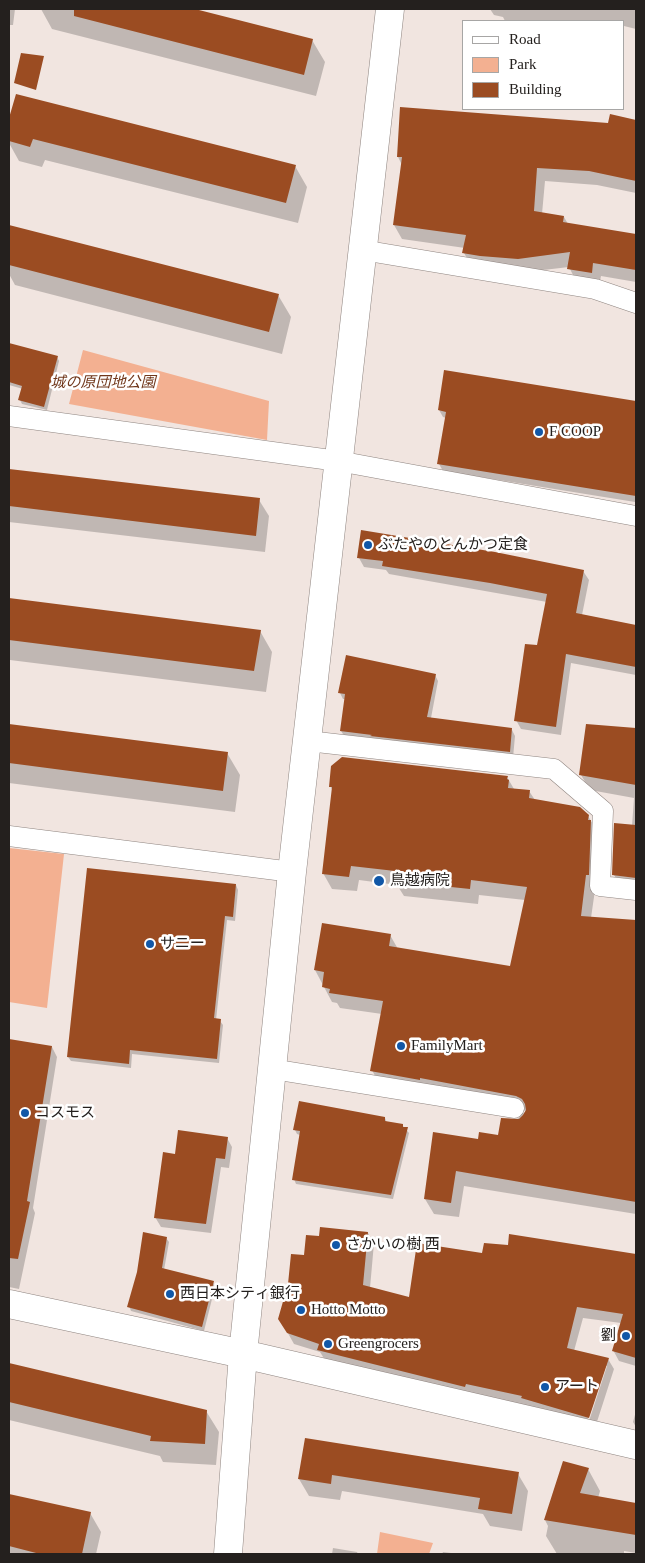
<!DOCTYPE html>
<html>
<head>
<meta charset="utf-8">
<style>
  body { margin:0 }
  #map { position:relative; width:645px; height:1563px; overflow:hidden; background:#f1e5e0; font-family:"Times New Roman",serif }
  canvas { display:block }
  .frame { position:absolute; inset:0; border:10px solid #24201e; pointer-events:none }
  .legend { position:absolute; left:462px; top:20px; width:162px; height:90px; box-sizing:border-box; background:#fff; border:1px solid #a7a6a5; margin:0; padding:6px 9px; list-style:none; font-size:15px; color:#24201e }
  .legend li { display:flex; align-items:center; gap:10px; height:25px }
  .legend b { width:25px; border:1px solid #a7a6a5 }
</style>
</head>
<body>
<div id="map">
<canvas width="645" height="1563"></canvas>
<div class="frame"></div>
<ul class="legend">
<li><b style="height:6px;background:#fff"></b>Road</li>
<li><b style="height:14px;background:#f3b091"></b>Park</li>
<li><b style="height:14px;background:#9b4c22"></b>Building</li>
</ul>
</div>
<script>
const ctx = document.querySelector('canvas').getContext('2d');
ctx.lineJoin = 'round';
function paint(path, color) {
  ctx.fillStyle = color;
  ctx.fill(path, 'evenodd');
}
function toPath(rows) {
  const path = new Path2D();
  for (const r of rows) {
    path.moveTo(r[0], r[1]);
    for (let i = 2; i < r.length; i += 2) path.lineTo(r[i], r[i + 1]);
  }
  return path;
}
function strokePath(path, color, width, dash) {
  ctx.strokeStyle = color;
  ctx.lineWidth = width;
  ctx.lineCap = dash ? 'butt' : 'round';
  ctx.setLineDash(dash || []);
  ctx.stroke(path);
}
function label(font, color, halo, rows, align = 'center') {
  ctx.font = font + ' "Times New Roman","Noto Sans JP",serif';
  ctx.lineWidth = 5;
  ctx.setLineDash([]);
  ctx.textBaseline = 'middle';
  ctx.strokeStyle = halo;
  ctx.fillStyle = color;
  for (const [text, x, y, turn = 0] of rows) {
    ctx.save();
    ctx.translate(x, y);
    ctx.rotate((+turn || 0) * Math.PI / 180);
    ctx.textAlign = isNaN(turn) ? turn : align;
    if (halo) ctx.strokeText(text, 0, 0);
    ctx.fillText(text, 0, 0);
    ctx.restore();
  }
}
paint(toPath([
  [83,350,269,401,267,440,69,404],
  [9,848,64,854,47,1008,9,1002],
  [380,1532,433,1543,429,1554,377,1554]
]), '#f3b091');
paint(toPath([
  [9,9,15,9,13,25,9,25],
  [41,9,190,9,312,40,325,62,316,96,52,29],
  [490,9,636,9,636,29,624,26,624,21,505,21,503,17,494,15],
  [18,96,295,166,307,187,298,223,45,160,42,167,19,161,9,143,9,131],
  [611,116,636,121,636,193,597,185,545,181,542,214,564,217,568,224,636,235,636,282,601,276,599,286,577,283,569,267,526,272,472,267,464,253,465,248,402,239,394,225,402,165,398,157,609,124],
  [12,227,278,295,291,317,282,354,15,285,9,274,9,241],
  [9,344,57,357,59,361,47,410,22,404,20,400,23,389,9,385],
  [445,372,636,403,636,506,635,502,443,471,439,464,446,418,443,417,439,410],
  [9,470,259,500,269,516,265,552,9,522],
  [359,558,583,571,589,580,582,615,636,626,636,675,571,663,561,735,521,729,516,720,538,647,547,602,389,574,386,570,364,567],
  [9,600,260,631,272,652,266,692,10,660,9,658],
  [435,675,438,681,431,718,512,730,515,736,513,758,345,737,341,731,345,699,343,699,340,693],
  [9,725,227,753,240,775,235,812,9,783],
  [587,725,636,730,636,893,622,890,614,875,632,826,634,798,590,790,581,775],
  [507,777,514,789,529,791,535,800,588,816,597,831,595,890,591,918,636,921,636,1214,464,1186,459,1217,434,1214,425,1199,479,1140,499,1136,526,1111,380,1086,372,1070,382,1014,340,1008,337,1003,332,1002,315,970,390,935,398,949,511,967,525,900,479,895,478,904,404,896,397,885,359,880,357,891,332,889,323,873,333,791,330,786],
  [236,885,238,890,235,921,227,920,216,1020,220,1021,223,1025,219,1063,132,1054,131,1068,71,1061,68,1057],
  [9,1040,52,1047,57,1057,33,1208,35,1213,19,1289,9,1287],
  [385,1118,387,1123,402,1125,409,1133,393,1199,296,1184,294,1179,300,1135,297,1134,295,1130],
  [227,1138,232,1147,229,1168,221,1167,211,1233,161,1227,155,1217,176,1155],
  [368,1233,374,1243,370,1288,410,1298,484,1254,509,1247,511,1236,636,1255,636,1366,619,1361,613,1350,621,1323,583,1318,574,1351,608,1359,614,1369,595,1428,325,1360,320,1352,294,1344,280,1319,305,1257,320,1237],
  [605,1366,607,1366,588,1424,586,1424],
  [166,1238,169,1242,164,1270,213,1282,215,1287,204,1331,131,1311,129,1306],
  [9,1364,206,1411,219,1432,216,1465,163,1462,160,1456,9,1420],
  [636,1411,636,1427,633,1422],
  [306,1439,518,1474,528,1491,522,1531,490,1526,483,1514,342,1491,340,1500,309,1496,299,1479],
  [588,1469,600,1491,598,1498,636,1504,636,1553,624,1551,624,1554,557,1554,546,1536,548,1526,545,1520],
  [9,1495,90,1513,101,1532,96,1554,9,1554],
  [333,1548,357,1552,358,1554,332,1554],
  [443,1552,459,1554,442,1554]
]), '#0003');
paint(toPath([
  [74,9,195,9,313,39,304,75,74,16],
  [21,53,44,56,36,90,14,83],
  [16,94,296,165,286,203,33,139,30,147,9,141,9,118],
  [400,107,608,123,610,114,636,120,636,181,589,171,537,168,534,211,564,216,563,222,636,234,636,270,593,263,592,273,567,269,570,252,518,259,480,256,462,253,466,235,393,225,402,157,397,157],
  [9,225,279,294,269,332,9,265],
  [9,343,58,356,44,407,18,400,22,386,9,382],
  [444,370,636,401,636,496,437,464,446,412,438,410],
  [9,469,260,498,256,536,9,506],
  [361,530,495,552,584,570,576,613,636,625,636,667,566,654,556,727,514,721,525,644,537,645,547,594,490,583,382,566,383,561,357,558],
  [9,598,261,630,254,671,9,640],
  [346,655,436,674,427,717,512,728,510,752,370,736,372,735,340,731,345,694,338,693],
  [9,724,228,752,223,791,9,763],
  [586,724,636,728,636,785,579,775],
  [342,757,508,776,507,779,509,780,508,788,530,790,529,798,580,807,589,815,588,820,591,820,589,875,586,875,581,916,636,920,636,1202,456,1171,451,1203,424,1199,433,1132,478,1139,479,1132,498,1135,501,1118,519,1119,523,1115,526,1110,525,1104,522,1099,516,1096,420,1078,420,1080,370,1071,383,1001,329,993,330,989,322,987,324,972,314,970,322,923,391,934,389,946,510,966,527,887,471,880,470,889,394,881,395,871,351,866,349,877,322,874,332,787,329,787,331,766],
  [614,823,636,825,636,878,612,875],
  [87,868,236,884,233,917,225,916,214,1018,221,1019,217,1059,130,1050,129,1064,67,1057],
  [9,1039,52,1046,27,1201,30,1202,18,1259,9,1258],
  [299,1101,385,1117,385,1121,403,1124,403,1127,408,1127,391,1195,292,1180,300,1131,293,1130],
  [178,1130,228,1137,225,1159,216,1158,206,1224,154,1218,163,1152,175,1154],
  [320,1227,368,1232,363,1285,409,1297,417,1243,482,1253,484,1243,508,1245,509,1234,636,1254,636,1358,612,1351,623,1314,577,1307,567,1348,609,1358,589,1418,521,1398,522,1396,466,1384,465,1387,317,1350,319,1344,287,1333,278,1319,288,1284,291,1254,304,1255,306,1235,319,1236],
  [143,1232,167,1237,162,1268,214,1281,202,1327,127,1307,137,1272],
  [9,1363,207,1410,205,1444,150,1441,151,1436,9,1402],
  [305,1438,519,1472,512,1514,478,1509,480,1498,332,1475,331,1484,298,1479],
  [563,1461,589,1468,580,1493,636,1503,636,1535,544,1520],
  [9,1494,91,1512,82,1554,40,1554,9,1546]
]), '#9b4c22');
const street = toPath([
  [362,250,595,289,636,303],
  [9,416,338,461,636,516],
  [308,741,554,769,603,811,600,886,636,890],
  [9,836,292,872],
  [272,1069,514,1108]
]);
const secondary = toPath([
  [9,1304,243,1354,636,1445],
  [228,1554,243,1354,292,872,390,9]
]);
strokePath(street, '#8f8580', 21);
strokePath(secondary, '#8f8580', 29);
strokePath(street, '#fff', 20);
strokePath(secondary, '#fff', 28);
for (const [x, y, r, color] of [
  [539,432,5,"#1157a7"],
  [368,545,5,"#1157a7"],
  [379,881,6,"#1157a7"],
  [150,944,5,"#1157a7"],
  [401,1046,5,"#1157a7"],
  [25,1113,5,"#1157a7"],
  [336,1245,5,"#1157a7"],
  [170,1294,5,"#1157a7"],
  [301,1310,5,"#1157a7"],
  [626,1336,5,"#1157a7"],
  [328,1344,5,"#1157a7"],
  [545,1387,5,"#1157a7"]
]) {
  const dot = new Path2D();
  dot.arc(x, y, r, 0, 2 * Math.PI);
  ctx.fillStyle = color;
  ctx.fill(dot);
  strokePath(dot, '#fff', 2);
}
label('italic 15px', '#71381c', '#fff', [
  ["城の原団地公園",103,383]
]);
label('15px', '#24201e', '#fff', [
  ["F COOP",549,432],
  ["ぶたやのとんかつ定食",378,545],
  ["鳥越病院",390,881],
  ["サニー",160,944],
  ["FamilyMart",411,1046],
  ["コスモス",35,1113],
  ["さかいの樹 西",346,1245],
  ["西日本シティ銀行",180,1294],
  ["Hotto Motto",311,1310],
  ["劉",616,1336,"right"],
  ["Greengrocers",338,1344],
  ["アート",555,1387]
], 'left');
</script>
</body>
</html>
